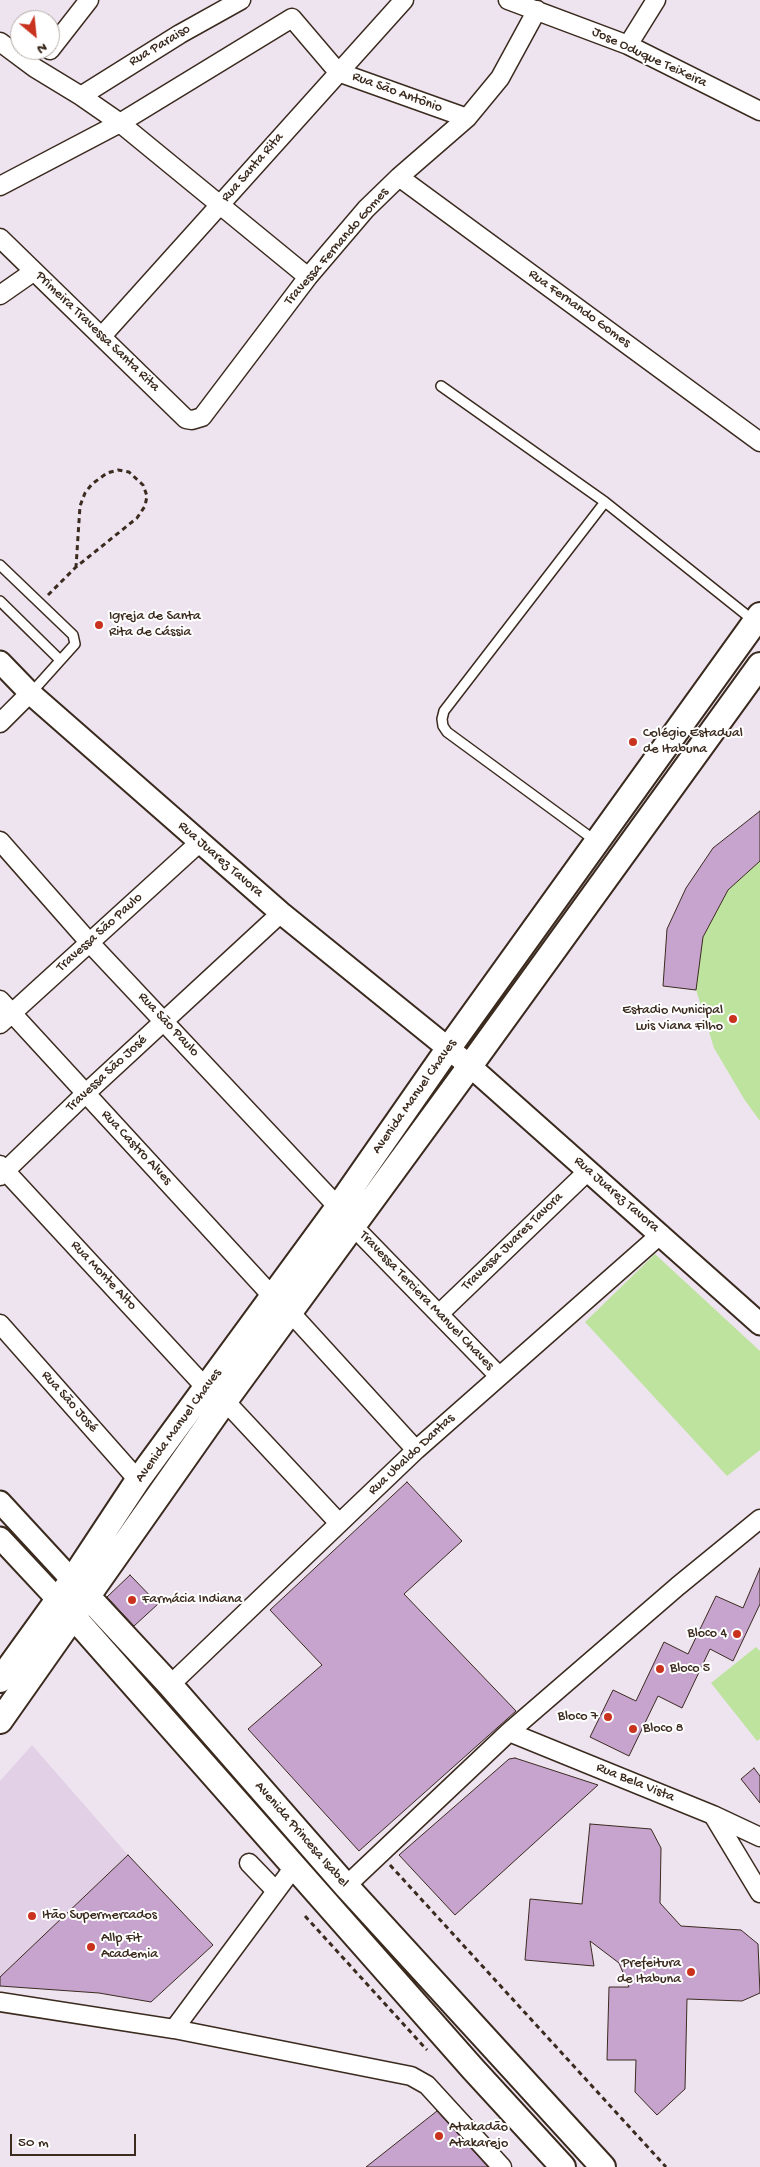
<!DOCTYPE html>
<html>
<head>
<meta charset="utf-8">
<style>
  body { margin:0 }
  #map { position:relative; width:760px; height:2167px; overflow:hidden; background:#eee4f0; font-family:"Gochi Hand",sans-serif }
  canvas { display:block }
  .north { position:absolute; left:10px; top:10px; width:50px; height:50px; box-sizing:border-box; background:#fff; border:1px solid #b1aaa5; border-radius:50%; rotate:152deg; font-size:14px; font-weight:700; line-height:20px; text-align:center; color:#3b2a1e }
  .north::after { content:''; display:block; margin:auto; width:18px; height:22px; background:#c8321e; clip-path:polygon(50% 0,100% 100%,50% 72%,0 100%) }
  .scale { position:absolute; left:10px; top:2134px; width:126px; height:22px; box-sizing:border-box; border:2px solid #3b2a1e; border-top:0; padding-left:6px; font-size:15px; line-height:18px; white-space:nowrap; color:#3b2a1e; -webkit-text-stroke:4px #fff; paint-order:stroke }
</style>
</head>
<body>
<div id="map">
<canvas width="760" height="2167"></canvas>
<div class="north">N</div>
<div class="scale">50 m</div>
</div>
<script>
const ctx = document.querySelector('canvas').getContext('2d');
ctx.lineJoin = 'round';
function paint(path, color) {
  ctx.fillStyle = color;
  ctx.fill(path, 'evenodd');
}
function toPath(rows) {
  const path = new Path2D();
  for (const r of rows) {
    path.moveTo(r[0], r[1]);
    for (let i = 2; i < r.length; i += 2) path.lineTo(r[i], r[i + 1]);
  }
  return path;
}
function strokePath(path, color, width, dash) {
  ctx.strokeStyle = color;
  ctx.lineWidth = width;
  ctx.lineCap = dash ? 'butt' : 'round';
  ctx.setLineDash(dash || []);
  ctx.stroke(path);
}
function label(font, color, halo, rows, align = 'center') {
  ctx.font = font + ' "Gochi Hand",sans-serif';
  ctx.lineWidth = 4;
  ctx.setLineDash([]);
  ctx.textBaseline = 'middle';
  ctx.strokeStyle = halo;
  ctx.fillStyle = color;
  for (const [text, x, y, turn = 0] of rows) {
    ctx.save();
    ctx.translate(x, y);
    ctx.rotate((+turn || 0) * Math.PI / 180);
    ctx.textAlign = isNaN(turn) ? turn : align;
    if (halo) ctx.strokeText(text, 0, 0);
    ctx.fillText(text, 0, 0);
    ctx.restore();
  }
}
paint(toPath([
  [32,1745,128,1855,0,1977,0,1781]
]), '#e2d1e6');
paint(toPath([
  [760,861,760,1121,744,1099,714,1048,696,990,703,937,728,890],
  [655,1254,760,1351,760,1450,727,1476,585,1322],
  [756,1647,760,1651,760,1739,757,1741,711,1683]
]), '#bee39e');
const building = toPath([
  [760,811,760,861,728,890,703,937,696,990,663,986,667,929,686,888,713,848,760,811],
  [407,1482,462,1541,404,1594,516,1711,359,1851,248,1729,322,1665,270,1610,407,1482],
  [760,1568,760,1604,733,1661,710,1649,682,1708,658,1696,629,1756,590,1737,613,1690,636,1701,664,1642,688,1654,716,1596,743,1608,760,1568],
  [130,1575,158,1604,134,1626,107,1597,130,1575],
  [515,1758,598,1785,455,1915,399,1855,509,1759,515,1758],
  [754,1768,760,1776,760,1803,741,1779,754,1768],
  [590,1824,651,1829,661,1848,660,1903,681,1926,741,1930,758,1944,760,1993,742,2001,687,1999,685,2089,657,2115,635,2092,636,2060,607,2060,609,1987,629,1987,619,1963,590,1941,594,1966,525,1960,530,1899,582,1904,590,1824],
  [128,1855,213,1945,151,2002,99,1993,0,1986,0,1977,128,1855],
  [437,2111,488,2167,366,2167,437,2111]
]);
paint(building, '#c6a4ce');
strokePath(building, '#3b2a1e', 1);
const service = toPath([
  [441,386,605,502,754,621],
  [0,565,73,635,75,644,31,693],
  [0,601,60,660],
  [597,842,447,732,443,726,442,719,444,711,605,502]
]);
const minor = toPath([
  [508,0,628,45,760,111],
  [0,42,35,68,81,96,120,123,308,277],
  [628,45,656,0],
  [50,50,89,0],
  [81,96,180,34,241,0],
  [399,177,760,442],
  [0,186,120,123,292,18,338,72,467,118],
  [0,238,186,419,192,420,202,417,308,277,366,209,399,177,467,118,500,78,537,10],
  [0,295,33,272],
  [102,336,404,0],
  [0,723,30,693],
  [0,841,89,942,338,1207],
  [0,1000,272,1296],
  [0,1024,200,842],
  [0,1165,206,1388],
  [0,1176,85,1094,281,913],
  [353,1226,499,1376],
  [290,1312,416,1450],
  [439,1314,588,1171],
  [0,1324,138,1480],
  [225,1401,339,1523],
  [170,1685,416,1450,661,1234],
  [509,1732,713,1815,760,1837],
  [713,1815,760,1893],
  [249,1863,276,1891],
  [346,1886,509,1732,678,1586,760,1519],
  [0,2002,174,2029,411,2076,427,2085,502,2167],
  [174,2029,294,1867]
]);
const tertiary = toPath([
  [0,662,30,693,281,913,470,1066,760,1324],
  [0,1502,72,1580],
  [0,1538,58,1600]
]);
const secondary = toPath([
  [78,1586,170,1685,346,1886,603,2167],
  [64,1606,473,2069,563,2167],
  [0,1680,72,1580,138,1480,338,1207,448,1049,760,615],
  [0,1721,225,1401,470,1066,760,665]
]);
strokePath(service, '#3b2a1e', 12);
strokePath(minor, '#3b2a1e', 21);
strokePath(tertiary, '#3b2a1e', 25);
strokePath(secondary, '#3b2a1e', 28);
strokePath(toPath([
  [48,595,76,567,137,518,145,506,147,496,143,485,129,472,118,470,107,473,92,484,85,493,80,506,76,567],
  [390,1865,666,2167],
  [305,1916,427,2050]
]), '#3b2a1e', 3, [5, 4]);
strokePath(service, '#fff', 9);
strokePath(minor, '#fff', 18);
strokePath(tertiary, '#fff', 21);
strokePath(secondary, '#fff', 24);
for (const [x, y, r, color] of [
  [99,625,5,"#c8321e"],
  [633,742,5,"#c8321e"],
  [733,1019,5,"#c8321e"],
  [132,1600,5,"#c8321e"],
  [737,1634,5,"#c8321e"],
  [660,1669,5,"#c8321e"],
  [608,1717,5,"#c8321e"],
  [633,1729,5,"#c8321e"],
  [32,1916,5,"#c8321e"],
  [91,1947,5,"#c8321e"],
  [691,1972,5,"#c8321e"],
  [439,2136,5,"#c8321e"]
]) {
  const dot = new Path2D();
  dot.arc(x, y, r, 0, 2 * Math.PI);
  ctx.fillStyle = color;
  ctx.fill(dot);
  strokePath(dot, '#fff', 2);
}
label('14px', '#3b2a1e', '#fff', [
  ["Rua Paraiso",160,46,-31],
  ["Jose Oduque Teixeira",649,58,25],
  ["Rua São Antônio",397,93,20],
  ["Rua Santa Rita",253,168,-49],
  ["Travessa Fernando Gomes",337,247,-49],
  ["Rua Fernando Gomes",579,309,36],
  ["Primeira Travessa Santa Rita",97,332,44],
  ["Rua Juarez Tavora",220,860,41],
  ["Travessa São Paulo",100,933,-42],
  ["Rua São Paulo",168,1025,47],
  ["Travessa São José",107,1074,-43],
  ["Avenida Manuel Chaves",415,1097,-55],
  ["Rua Castro Alves",136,1148,47],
  ["Rua Juarez Tavora",616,1195,41],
  ["Travessa Juares Tavora",513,1242,-44],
  ["Rua Monte Alto",103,1276,47],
  ["Travessa Terciera Manuel Chaves",426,1301,46],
  ["Rua São José",69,1402,48],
  ["Avenida Manuel Chaves",179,1426,-54],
  ["Rua Ubaldo Dantas",412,1455,-43],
  ["Rua Bela Vista",635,1783,22],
  ["Avenida Princesa Isabel",301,1835,49]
]);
label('14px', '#3b2a1e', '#fff', [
  ["Igreja de Santa",109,617],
  ["Rita de Cássia",109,633],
  ["Colégio Estadual",643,734],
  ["de Itabuna",643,750],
  ["Estadio Municipal",723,1011,"right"],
  ["Luis Viana Filho",723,1027,"right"],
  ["Farmácia Indiana",142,1600],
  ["Bloco 4",727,1634,"right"],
  ["Bloco 5",670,1669],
  ["Bloco 7",598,1717,"right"],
  ["Bloco 8",643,1729],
  ["Itão Supermercados",42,1916],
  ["Allp Fit",101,1939],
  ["Academia",101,1955],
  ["Prefeitura",681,1964,"right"],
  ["de Itabuna",681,1980,"right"],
  ["Atakadão",449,2128],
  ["Atakarejo",449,2144]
], 'left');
</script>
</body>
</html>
